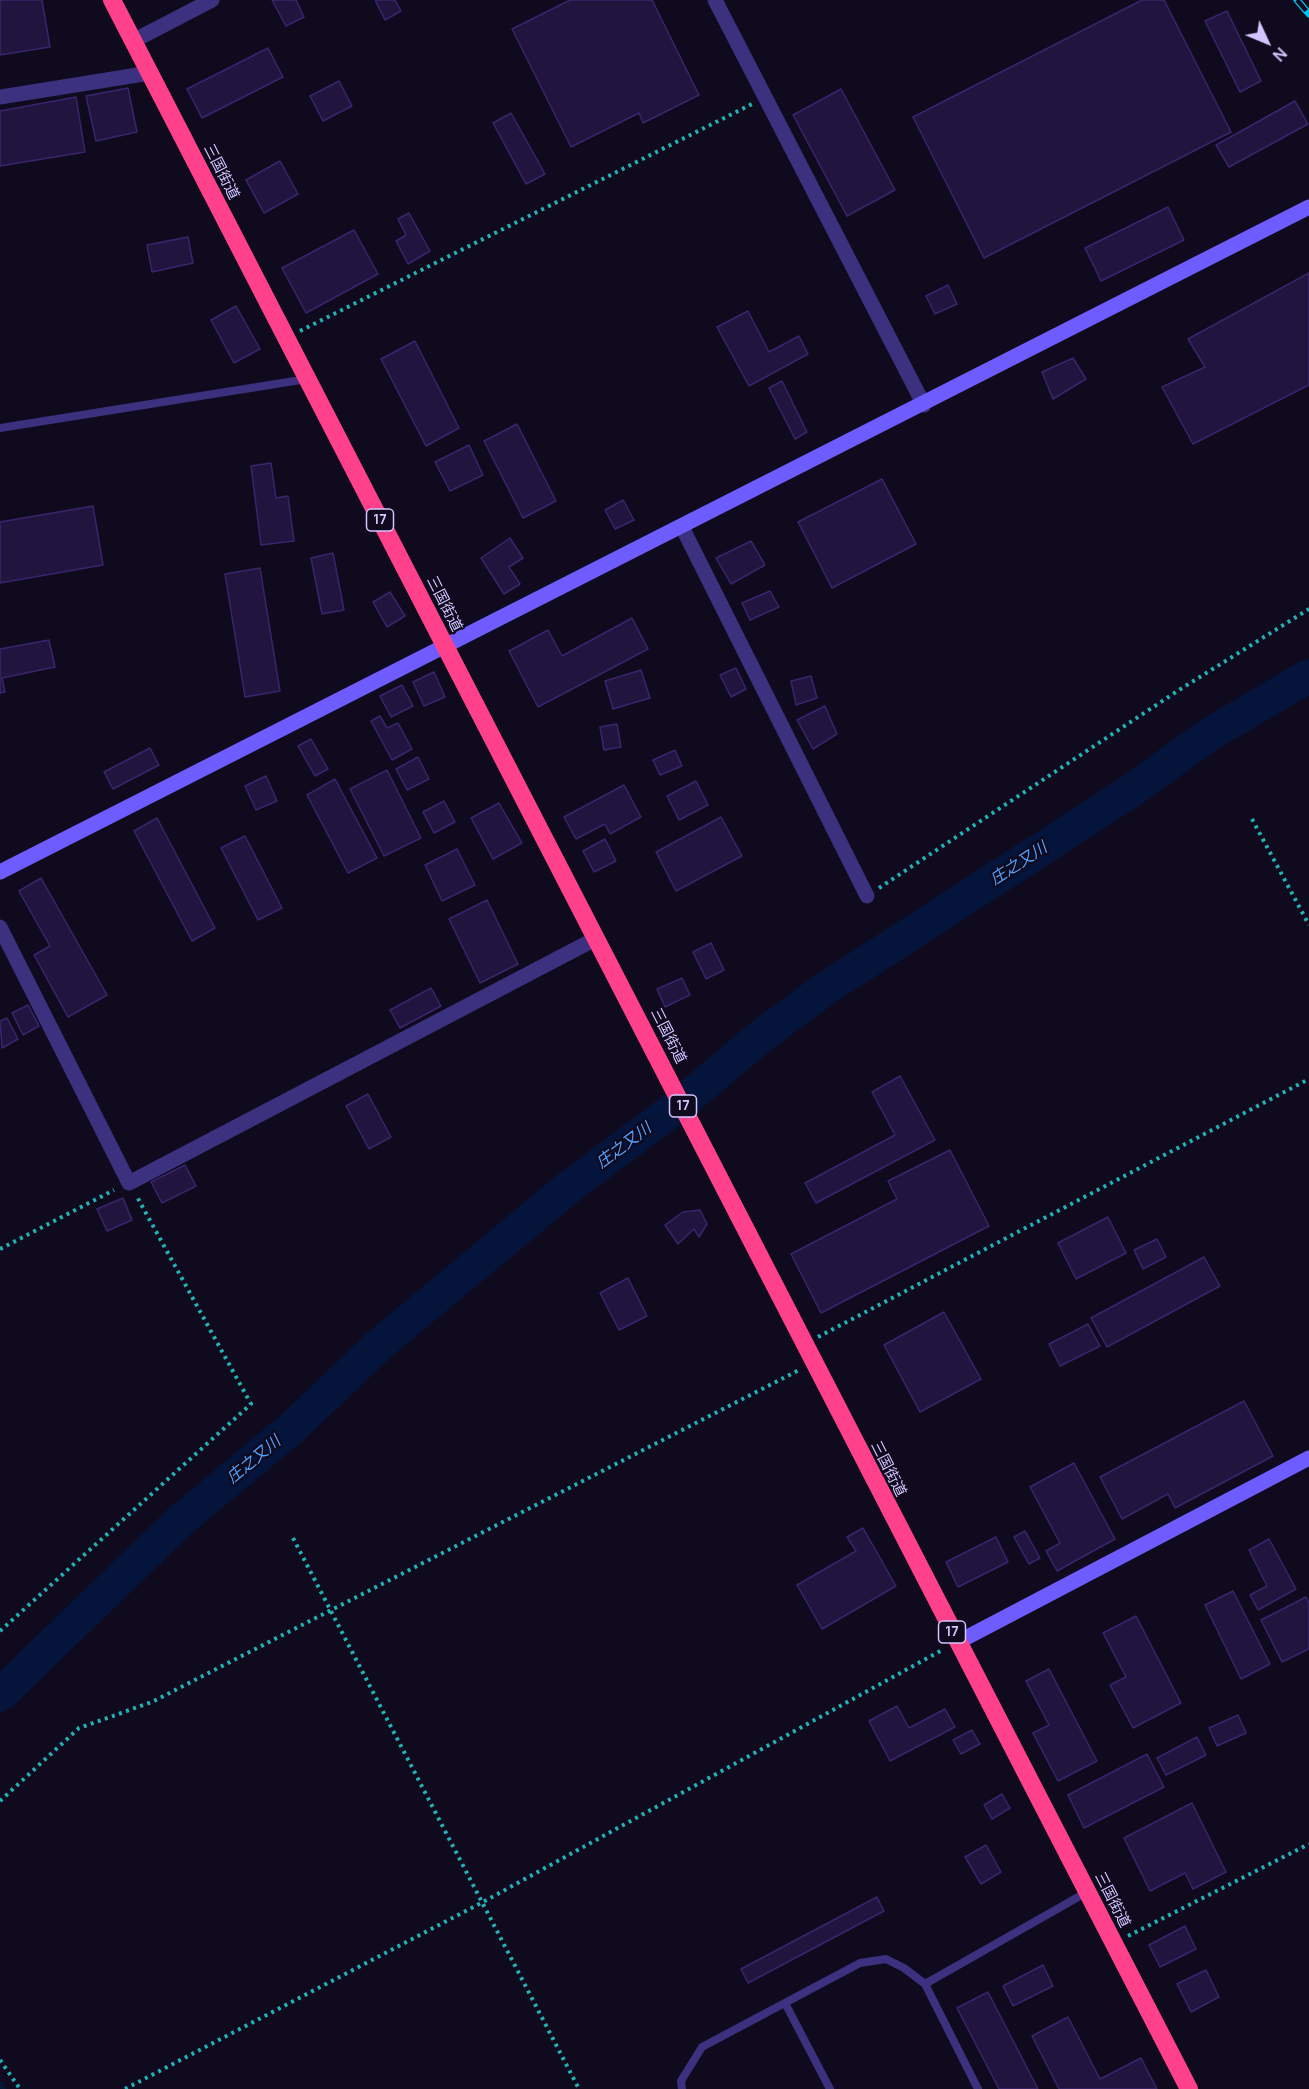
<!DOCTYPE html>
<html>
<head>
<meta charset="utf-8">
<style>
  body { margin:0 }
  #map { position:relative; width:1309px; height:2089px; overflow:hidden; background:#0f0a1d; font-family:Manrope,sans-serif }
  canvas { display:block }
  .north { position:absolute; left:1237px; top:12px; width:60px; height:60px; -webkit-text-stroke:4px #0f0a1d; paint-order:stroke; rotate:134deg; font-size:16px; font-weight:700; line-height:24px; text-align:center; color:#d1c5ff }
  .north::after { content:''; display:block; margin:auto; width:21px; height:27px; background:#d1c5ff; clip-path:polygon(50% 0,100% 100%,50% 72%,0 100%) }
</style>
</head>
<body>
<div id="map">
<canvas width="1309" height="2089"></canvas>
<div class="north">N</div>
</div>
<script>
const ctx = document.querySelector('canvas').getContext('2d');
ctx.lineJoin = 'round';
function toPath(rows) {
  const path = new Path2D();
  for (const r of rows) {
    path.moveTo(r[0], r[1]);
    for (let i = 2; i < r.length; i += 2) path.lineTo(r[i], r[i + 1]);
  }
  return path;
}
function strokePath(path, color, width, dash) {
  ctx.strokeStyle = color;
  ctx.lineWidth = width;
  ctx.lineCap = dash ? 'butt' : 'round';
  ctx.setLineDash(dash || []);
  ctx.stroke(path);
}
function paint(path, color) {
  ctx.fillStyle = color;
  ctx.fill(path, 'evenodd');
}
function label(font, color, halo, rows, align = 'center') {
  ctx.font = font + ' Manrope,"Noto Sans JP",sans-serif';
  ctx.lineWidth = 4.5;
  ctx.setLineDash([]);
  ctx.textBaseline = 'middle';
  ctx.strokeStyle = halo;
  ctx.fillStyle = color;
  for (const [text, x, y, turn = 0] of rows) {
    ctx.save();
    ctx.translate(x, y);
    ctx.rotate((+turn || 0) * Math.PI / 180);
    ctx.textAlign = isNaN(turn) ? turn : align;
    if (halo) ctx.strokeText(text, 0, 0);
    ctx.fillText(text, 0, 0);
    ctx.restore();
  }
}
strokePath(toPath([
  [0,2084,3,2089]
]), '#05143a', 6);
strokePath(toPath([
  [0,1695,180,1521,292,1428,379,1345,568,1188,683,1102,760,1037,822,991,1131,791,1210,734,1309,676]
]), '#05143a', 34);
const building = toPath([
  [0,0,42,0,50,47,0,55,0,0],
  [272,0,296,0,304,17,286,26,272,0],
  [375,0,395,0,401,11,385,20,375,0],
  [570,0,652,0,699,95,643,123,639,113,571,147,512,29,570,0],
  [1142,0,1164,0,1231,132,984,258,913,117,1142,0],
  [1227,11,1261,81,1240,92,1205,21,1227,11],
  [268,48,283,77,202,118,187,89,268,48],
  [339,81,352,106,323,121,310,96,339,81],
  [128,88,137,132,96,141,86,96,128,88],
  [841,89,895,190,847,216,793,115,841,89],
  [76,97,85,152,0,166,0,111,76,97],
  [1295,101,1308,124,1229,167,1216,145,1295,101],
  [511,113,545,174,526,184,493,123,511,113],
  [280,161,298,194,264,213,246,180,280,161],
  [1168,207,1184,240,1101,281,1085,248,1168,207],
  [409,213,430,251,408,264,396,241,406,235,398,219,409,213],
  [354,230,378,274,306,313,282,268,354,230],
  [188,237,193,263,152,272,147,245,188,237],
  [1309,273,1309,385,1193,444,1162,387,1205,367,1188,339,1309,273],
  [948,285,957,304,935,314,926,296,948,285],
  [236,306,260,349,234,363,211,320,236,306],
  [748,311,769,352,799,336,808,354,749,386,717,327,748,311],
  [415,341,459,428,426,446,381,359,415,341],
  [1073,358,1086,379,1053,399,1042,372,1073,358],
  [782,381,807,432,795,439,769,388,782,381],
  [517,424,556,501,523,518,484,441,517,424],
  [469,445,483,475,450,491,435,462,469,445],
  [271,463,276,498,288,496,294,541,261,545,251,466,271,463],
  [882,479,916,544,832,588,798,522,882,479],
  [623,500,634,520,615,529,605,510,623,500],
  [93,506,103,565,0,583,0,522,93,506],
  [510,538,523,558,509,567,520,584,504,594,481,558,510,538],
  [751,541,765,565,731,584,716,558,751,541],
  [333,553,344,610,322,614,311,558,333,553],
  [260,568,280,691,245,697,225,574,260,568],
  [770,591,779,607,750,620,742,603,770,591],
  [390,592,405,616,387,627,373,602,390,592],
  [632,618,648,649,538,707,509,651,548,630,562,656,632,618],
  [49,640,55,667,2,678,5,692,0,693,0,649,49,640],
  [736,668,746,689,731,697,720,675,736,668],
  [641,670,650,698,613,709,605,681,641,670],
  [434,672,445,697,424,706,413,682,434,672],
  [811,676,817,698,796,705,791,681,811,676],
  [402,685,413,706,391,717,380,696,402,685],
  [825,706,837,734,813,749,797,720,825,706],
  [380,716,387,728,398,723,412,749,392,760,371,721,380,716],
  [617,724,621,747,604,750,600,727,617,724],
  [311,739,328,769,315,776,298,746,311,739],
  [150,748,159,765,113,789,104,772,150,748],
  [675,750,682,766,660,775,653,760,675,750],
  [418,757,429,779,407,790,396,769,418,757],
  [387,770,421,838,384,856,350,789,387,770],
  [266,776,277,801,256,810,245,786,266,776],
  [335,779,377,858,348,873,307,795,335,779],
  [696,781,708,805,679,820,667,796,696,781],
  [624,785,641,817,610,834,605,824,576,839,564,817,624,785],
  [444,801,455,822,434,833,423,812,444,801],
  [499,803,522,843,493,859,471,818,499,803],
  [721,817,742,856,676,891,656,852,721,817],
  [157,818,215,928,192,941,134,831,157,818],
  [245,836,282,908,258,920,221,848,245,836],
  [605,839,616,861,594,872,583,851,605,839],
  [457,849,475,885,442,901,425,865,457,849],
  [41,878,107,995,68,1017,34,955,50,946,19,891,41,878],
  [487,900,518,964,480,983,449,919,487,900],
  [711,943,724,970,706,979,693,952,711,943],
  [682,978,690,995,665,1007,657,989,682,978],
  [431,988,441,1006,400,1028,390,1010,431,988],
  [28,1005,39,1026,23,1035,12,1013,28,1005],
  [7,1018,18,1039,2,1048,0,1021,7,1018],
  [900,1076,935,1140,816,1203,805,1183,895,1135,872,1092,900,1076],
  [368,1094,391,1137,369,1149,346,1106,368,1094],
  [950,1150,989,1226,821,1313,791,1254,897,1199,888,1181,950,1150],
  [185,1165,196,1186,162,1203,151,1182,185,1165],
  [123,1198,132,1220,107,1231,97,1209,123,1198],
  [700,1210,707,1224,699,1237,694,1229,678,1244,665,1225,683,1212,700,1210],
  [1108,1217,1126,1253,1076,1279,1058,1243,1108,1217],
  [1157,1239,1166,1257,1143,1269,1134,1250,1157,1239],
  [1204,1257,1220,1286,1107,1347,1091,1318,1204,1257],
  [628,1278,647,1316,619,1330,600,1293,628,1278],
  [944,1312,981,1379,920,1412,884,1345,944,1312],
  [1088,1324,1100,1346,1060,1366,1049,1344,1088,1324],
  [1244,1401,1273,1456,1175,1508,1168,1494,1122,1519,1100,1477,1244,1401],
  [1074,1463,1115,1539,1057,1571,1046,1551,1060,1543,1030,1487,1074,1463],
  [863,1528,896,1586,822,1629,797,1585,856,1551,847,1537,863,1528],
  [1025,1531,1040,1558,1029,1564,1014,1537,1025,1531],
  [996,1537,1008,1562,958,1587,946,1562,996,1537],
  [1269,1539,1296,1589,1258,1610,1250,1595,1267,1586,1249,1550,1269,1539],
  [1233,1591,1270,1664,1241,1679,1205,1605,1233,1591],
  [1306,1597,1309,1603,1309,1649,1282,1662,1261,1620,1306,1597],
  [1136,1616,1181,1703,1133,1728,1110,1685,1126,1677,1103,1633,1136,1616],
  [1049,1669,1097,1761,1058,1781,1033,1733,1049,1725,1026,1681,1049,1669],
  [897,1706,909,1728,945,1709,955,1727,890,1761,869,1721,897,1706],
  [1238,1715,1246,1733,1217,1746,1209,1728,1238,1715],
  [972,1730,980,1744,961,1754,953,1740,972,1730],
  [1197,1737,1206,1755,1166,1775,1157,1758,1197,1737],
  [1147,1754,1164,1787,1084,1828,1068,1795,1147,1754],
  [1002,1794,1010,1808,992,1819,984,1805,1002,1794],
  [1192,1803,1226,1872,1193,1889,1185,1873,1150,1891,1124,1838,1192,1803],
  [986,1845,1001,1872,981,1884,965,1857,986,1845],
  [877,1897,884,1911,748,1983,741,1969,877,1897],
  [1185,1926,1196,1949,1160,1967,1149,1945,1185,1926],
  [1043,1965,1053,1986,1013,2006,1003,1986,1043,1965],
  [1206,1970,1219,1997,1191,2012,1177,1984,1206,1970],
  [988,1992,1038,2089,999,2089,957,2008,988,1992],
  [1068,2017,1100,2079,1141,2058,1157,2089,1059,2089,1032,2036,1068,2017]
]);
paint(building, '#21153f');
strokePath(building, '#39256d', 1.5);
strokePath(toPath([
  [300,331,752,104],
  [1252,819,1309,925],
  [879,888,1179,690,1309,609],
  [0,1249,114,1190],
  [818,1337,1309,1079],
  [293,1538,579,2089],
  [0,1631,251,1404,136,1195],
  [0,1801,79,1728,152,1702,801,1369],
  [1128,1936,1309,1844],
  [0,2060,20,2089],
  [125,2089,483,1902,944,1649]
]), '#24b1b5', 4, [3, 4.5]);
strokePath(toPath([
  [0,428,307,379],
  [925,1984,1087,1892],
  [785,2003,830,2089],
  [682,2089,681,2081,702,2047,860,1963,886,1959,904,1968,925,1984,978,2089]
]), '#3b317f', 8);
strokePath(toPath([
  [715,0,924,405],
  [133,41,212,0],
  [0,97,150,73],
  [682,527,867,896],
  [0,927,129,1183,597,938]
]), '#3b317f', 15);
strokePath(toPath([
  [0,872,1309,207],
  [958,1642,1309,1458]
]), '#6e5cff', 15);
strokePath(toPath([
  [112,0,1189,2089]
]), '#ff408b', 18);
const rail = toPath([
  [1297,0,1309,14]
]);
strokePath(rail, '#00c4f0', 7);
strokePath(rail, '#0f0a1d', 4.5, [14]);
for (const [x, y, w] of [
  [380,520,27],
  [683,1106,27],
  [952,1632,27]
]) {
  const box = new Path2D();
  box.roundRect(x - w / 2, y - 11, w, 22, 4.5);
  ctx.fillStyle = '#0f0a1d';
  ctx.fill(box);
  strokePath(box, '#d1c5ff', 1.5);
}
label('bold 14px', '#d1c5ff', null, [
  ["17",380,520],
  ["17",683,1106],
  ["17",952,1632]
]);
label('15px', '#d1c5ff', '#0f0a1d', [
  ["三国街道",221,172,63],
  ["三国街道",444,604,63],
  ["三国街道",668,1036,63],
  ["三国街道",888,1469,63],
  ["三国街道",1112,1900,63]
]);
label('italic 16px', '#53a1ff', '#0f0a1d', [
  ["庄之又川",1019,864,-33],
  ["庄之又川",624,1146,-37],
  ["庄之又川",254,1460,-40]
]);
</script>
</body>
</html>
